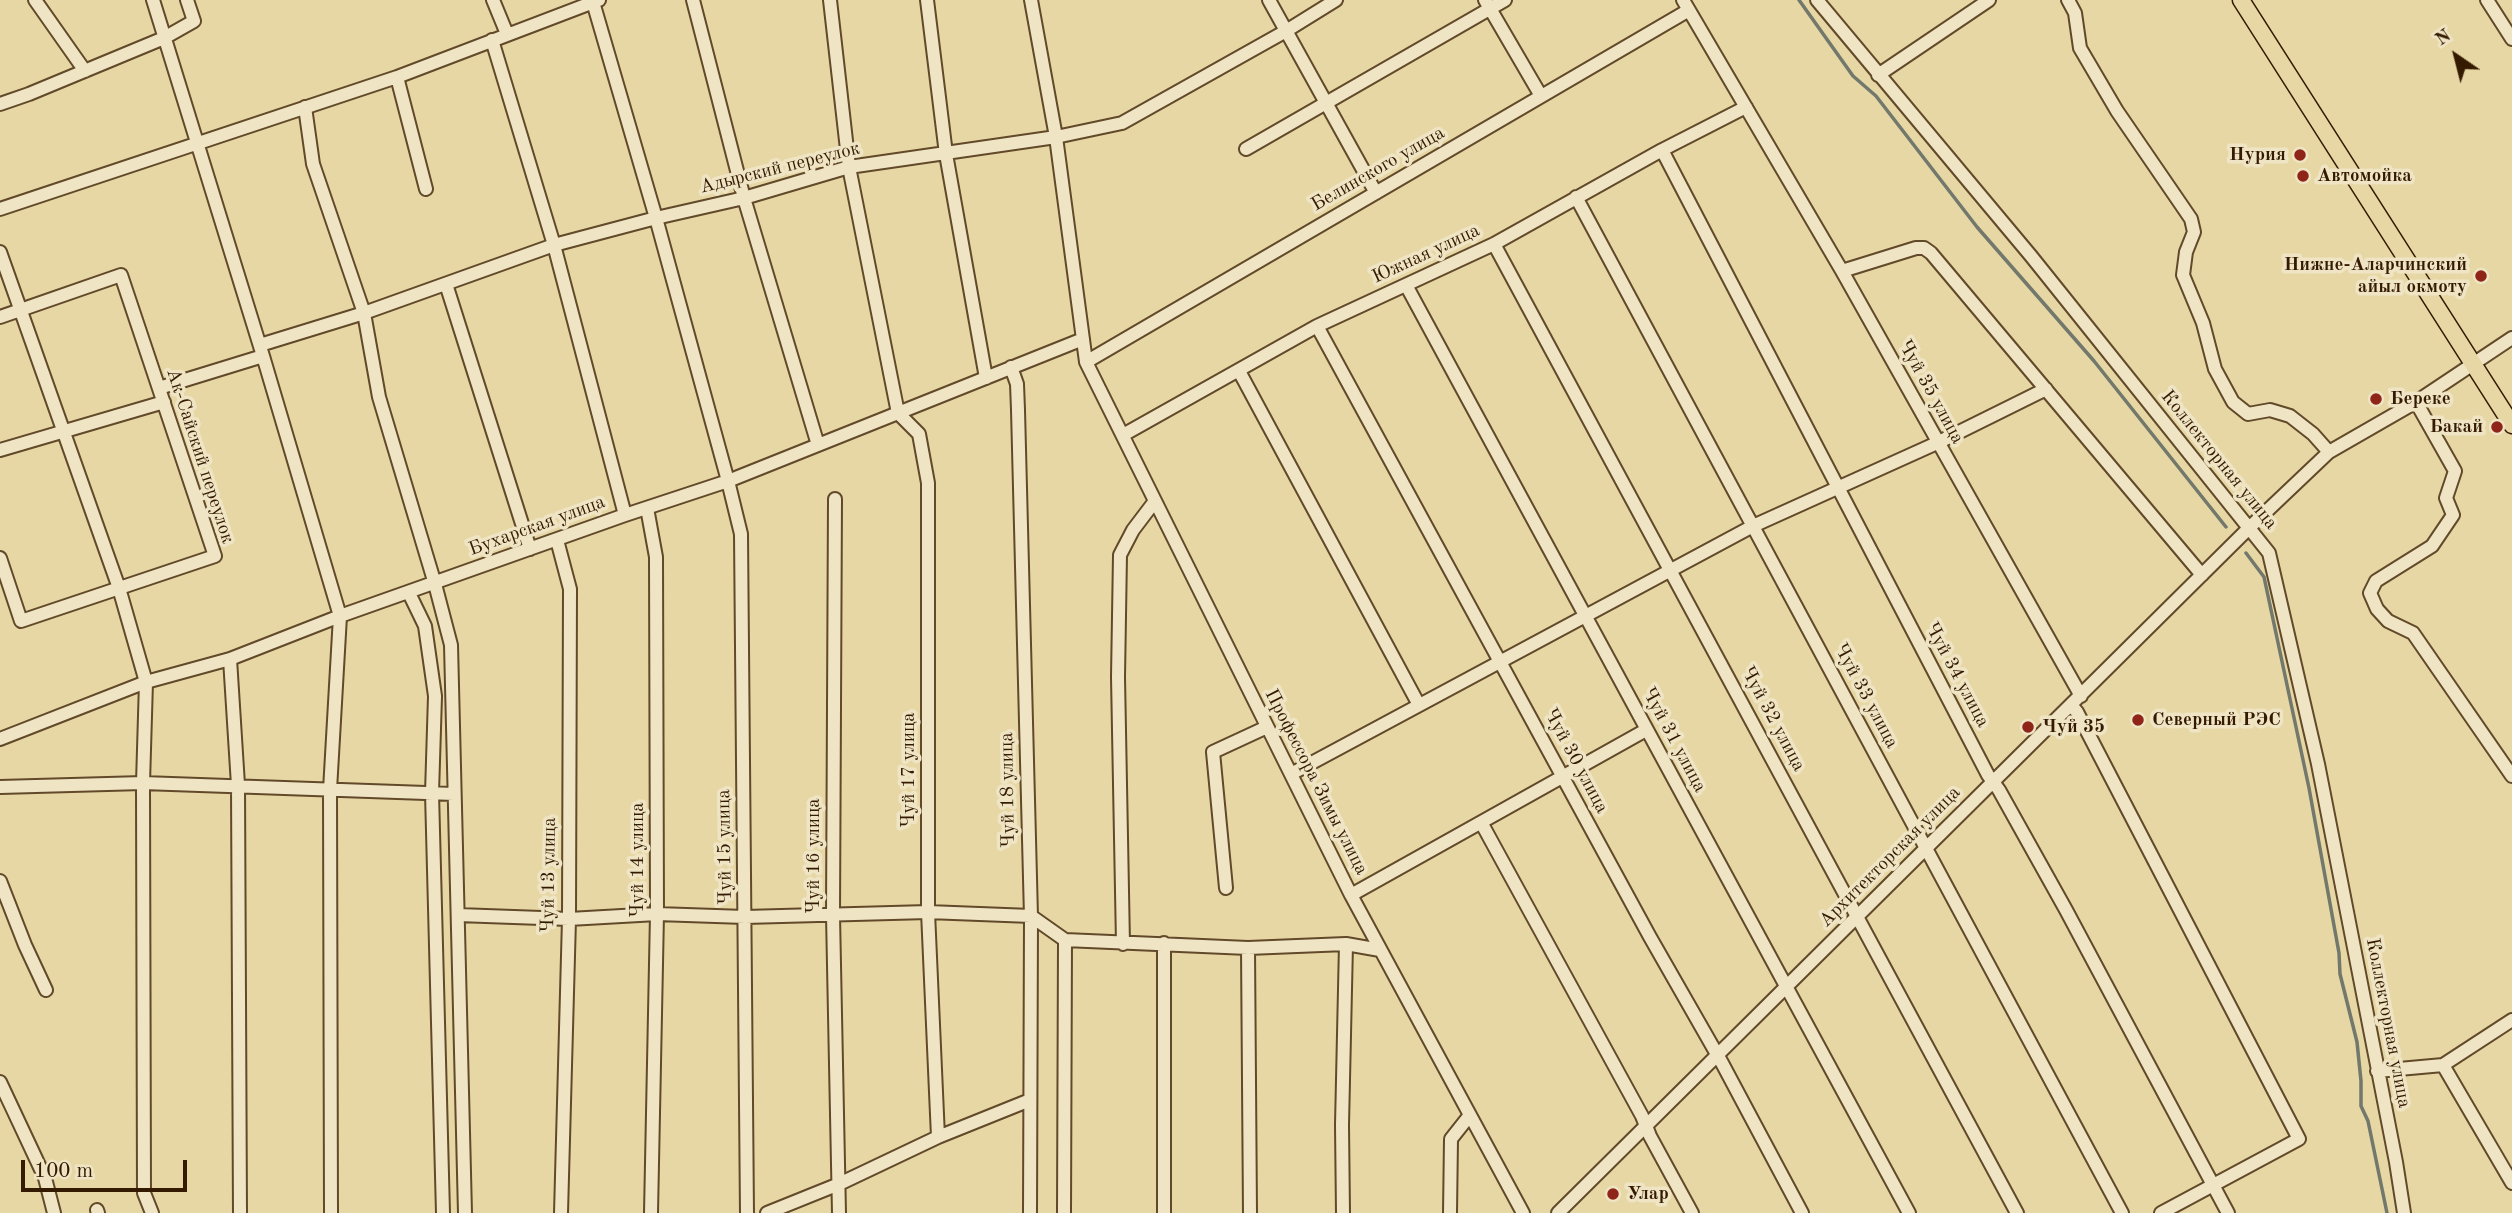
<!DOCTYPE html>
<html>
<head>
<meta charset="utf-8">
<style>
  body { margin:0 }
  #map { position:relative; width:2512px; height:1213px; overflow:hidden; background:#e7d7a5; font-family:"Old Standard TT",serif }
  canvas { display:block }
  .north { position:absolute; left:2421px; top:21px; width:70px; height:70px; -webkit-text-stroke:5px #efe5c4; paint-order:stroke; rotate:325deg; font-size:19px; font-weight:700; line-height:28px; text-align:center; color:#341a00 }
  .north::after { content:''; display:block; margin:auto; width:24px; height:32px; background:#341a00; clip-path:polygon(50% 0,100% 100%,50% 72%,0 100%) }
  .scale { position:absolute; left:21px; top:1160px; width:166px; height:32px; box-sizing:border-box; border:4px solid #341a00; border-top:0; padding-left:9px; font-size:21px; line-height:24px; white-space:nowrap; color:#341a00; -webkit-text-stroke:5px #efe5c4; paint-order:stroke }
</style>
</head>
<body>
<div id="map">
<canvas width="2512" height="1213"></canvas>
<div class="north">N</div>
<div class="scale">100 m</div>
</div>
<script>
const ctx = document.querySelector('canvas').getContext('2d');
ctx.lineJoin = 'round';
function toPath(rows) {
  const path = new Path2D();
  for (const r of rows) {
    path.moveTo(r[0], r[1]);
    for (let i = 2; i < r.length; i += 2) path.lineTo(r[i], r[i + 1]);
  }
  return path;
}
function strokePath(path, color, width, dash) {
  ctx.strokeStyle = color;
  ctx.lineWidth = width;
  ctx.lineCap = dash ? 'butt' : 'round';
  ctx.setLineDash(dash || []);
  ctx.stroke(path);
}
function label(font, color, halo, rows, align = 'center') {
  ctx.font = font + ' "Old Standard TT",serif';
  ctx.lineWidth = 7;
  ctx.setLineDash([]);
  ctx.textBaseline = 'middle';
  ctx.strokeStyle = halo;
  ctx.fillStyle = color;
  for (const [text, x, y, turn = 0] of rows) {
    ctx.save();
    ctx.translate(x, y);
    ctx.rotate((+turn || 0) * Math.PI / 180);
    ctx.textAlign = isNaN(turn) ? turn : align;
    if (halo) ctx.strokeText(text, 0, 0);
    ctx.fillText(text, 0, 0);
    ctx.restore();
  }
}
strokePath(toPath([
  [1799,0,1853,76,1876,96,1977,227,2094,361,2226,527],
  [2246,553,2264,577,2309,788,2339,953,2340,974,2357,1042,2361,1081,2361,1106,2368,1121,2387,1213]
]), '#72786b', 3.5);
const minor = toPath([
  [35,0,85,71],
  [153,0,263,356,340,616,330,790,331,1213],
  [493,0,507,34],
  [693,0,744,198,818,445],
  [830,0,849,167,898,413,919,434,928,483,928,912,938,1137],
  [927,0,946,154,986,378],
  [1031,0,1056,137,1086,362,1351,895,1523,1213],
  [1269,0,1376,193],
  [1485,0,1541,96],
  [1683,0,1842,271,2081,696],
  [1817,0,2031,256,2269,553,2318,764,2396,1162,2404,1213],
  [2068,0,2075,13,2080,48,2117,111,2191,219,2194,232,2186,252,2183,275,2203,323,2215,369,2233,402,2248,414,2270,410,2290,416,2313,434,2329,452],
  [2487,0,2512,39],
  [593,2,656,218,728,481,741,534,747,1213],
  [492,40,554,245,625,515],
  [1878,75,1989,0],
  [397,77,426,189],
  [0,104,29,94,164,38,194,21,187,0],
  [305,107,313,164,364,313,379,397,435,584,451,645,465,1213],
  [1246,149,1505,0],
  [1662,150,1988,775,1999,790,2066,910,2228,1213],
  [1576,197,2122,1213],
  [0,209,397,77,599,0],
  [1494,244,2017,1213],
  [0,252,119,588,146,682,143,783,144,1193,152,1213],
  [1842,271,1916,248,1924,248,1931,253,2202,575],
  [446,284,530,549],
  [1406,285,1909,1213],
  [0,317,121,275,215,556,21,621,0,558],
  [1317,326,1650,937,1722,1063,1802,1213],
  [260,345,364,313,554,245,656,218,744,198,849,167,1056,137,1122,123,1286,31,1336,0],
  [1086,362,1689,10],
  [1011,367,1017,384,1018,410,1031,916,1030,1213],
  [1239,371,1419,705],
  [159,388,263,356],
  [2416,402,2455,471,2446,498,2453,515,2432,546,2376,581,2370,593,2377,609,2388,621,2413,633,2512,776],
  [1123,435,1317,326,1494,244,1662,150,1746,107],
  [0,450,164,402],
  [835,499,833,915,839,1213],
  [647,508,656,557,657,914,651,1213],
  [557,540,570,589,569,919,561,1213],
  [409,593,425,626,435,696,432,793,443,1213],
  [230,659,238,785,240,1213],
  [2071,705,2077,712,2299,1139,2161,1213],
  [0,739,146,682,230,659,340,616,625,515,728,481,1083,339],
  [1291,774,1753,526,1937,443,2046,389],
  [0,787,143,783,454,794],
  [1482,824,1642,1116,1650,1136,1692,1213],
  [0,881,25,945,46,990],
  [1226,888,1213,752,1267,727],
  [1351,895,1646,730],
  [458,915,569,919,657,914,745,917,928,912,1031,916,1065,940,1248,948,1346,944,1380,950],
  [1123,944,1118,677,1120,555,1133,530,1155,501],
  [1248,948,1250,1213],
  [2443,1065,2512,1183],
  [2377,1071,2443,1065,2512,1020],
  [0,1082,45,1178,54,1213],
  [97,1210,98,1213],
  [767,1213,839,1184,938,1137,1030,1100],
  [1064,1213,1065,940],
  [1164,1213,1164,943],
  [1343,1213,1342,1125,1346,944],
  [1450,1213,1451,1139,1470,1115],
  [1558,1213,2249,528,2329,452,2416,402,2512,338]
]);
const major = toPath([
  [2241,0,2512,425]
]);
strokePath(minor, '#614929', 16);
strokePath(major, '#341a00', 19);
strokePath(minor, '#efe5c4', 12);
strokePath(major, '#e7d7a5', 16);
for (const [x, y, r, color] of [
  [2300,155,7,"#8f2418"],
  [2303,176,7,"#8f2418"],
  [2481,276,7,"#8f2418"],
  [2376,399,7,"#8f2418"],
  [2497,427,7,"#8f2418"],
  [2138,720,7,"#8f2418"],
  [2028,727,7,"#8f2418"],
  [1613,1194,7,"#8f2418"]
]) {
  const dot = new Path2D();
  dot.arc(x, y, r, 0, 2 * Math.PI);
  ctx.fillStyle = color;
  ctx.fill(dot);
  strokePath(dot, '#efe5c4', 2.5);
}
label('bold 19px', '#341a00', '#efe5c4', [
  ["Нурия",2286,155,"right"],
  ["Автомойка",2317,176],
  ["Нижне-Аларчинский",2467,265,"right"],
  ["айыл окмоту",2467,287,"right"],
  ["Береке",2390,399],
  ["Бакай",2483,427,"right"],
  ["Северный РЭС",2152,720],
  ["Чуй 35",2042,727],
  ["Улар",1627,1194]
], 'left');
label('19px', '#341a00', '#efe5c4', [
  ["Адырский переулок",780,168,-14],
  ["Белинского улица",1378,169,-30],
  ["Южная улица",1426,254,-25],
  ["Чуй 35 улица",1931,392,61],
  ["Ак-Сайский переулок",200,456,72],
  ["Коллекторная улица",2219,460,51],
  ["Бухарская улица",537,526,-20],
  ["Чуй 34 улица",1957,675,62],
  ["Чуй 33 улица",1866,696,62],
  ["Чуй 32 улица",1773,719,62],
  ["Чуй 31 улица",1674,740,62],
  ["Чуй 30 улица",1576,761,62],
  ["Чуй 17 улица",909,770,-90],
  ["Профессора Зимы улица",1316,782,63],
  ["Чуй 18 улица",1008,790,-91],
  ["Чуй 15 улица",725,847,-91],
  ["Чуй 16 улица",814,856,-90],
  ["Архитекторская улица",1890,857,-45],
  ["Чуй 14 улица",638,860,-90],
  ["Чуй 13 улица",549,875,-89],
  ["Коллекторная улица",2388,1023,79]
]);
</script>
</body>
</html>
